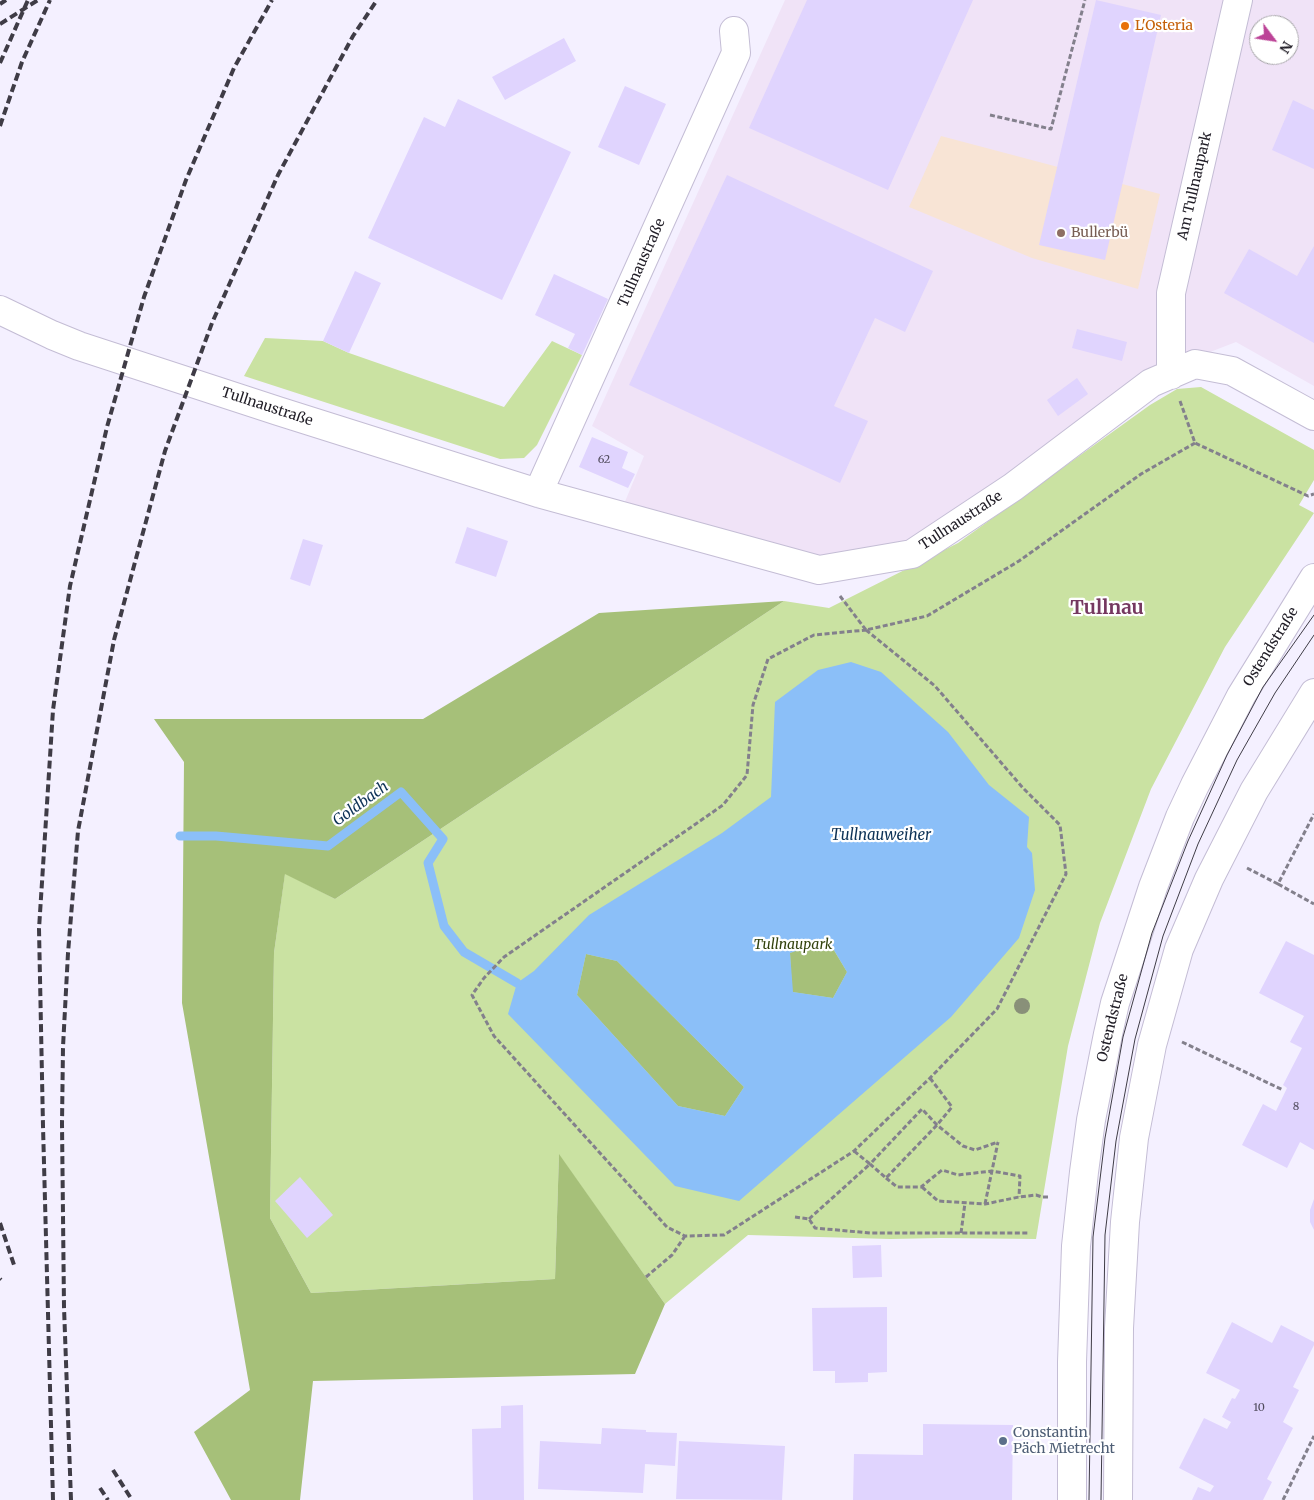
<!DOCTYPE html>
<html>
<head>
<meta charset="utf-8">
<style>
  body { margin:0 }
  #map { position:relative; width:1314px; height:1500px; overflow:hidden; background:#f4f0ff; font-family:Merriweather,serif }
  canvas { display:block }
  .north { position:absolute; left:1249px; top:15px; width:50px; height:50px; box-sizing:border-box; background:#fff; border:1px solid #a6a5a8; border-radius:50%; rotate:121deg; font-size:14px; font-weight:700; line-height:20px; text-align:center; color:#201d26 }
  .north::after { content:''; display:block; margin:auto; width:18px; height:22px; background:#bc4397; clip-path:polygon(50% 0,100% 100%,50% 72%,0 100%) }
</style>
</head>
<body>
<div id="map">
<canvas width="1314" height="1500"></canvas>
<div class="north">N</div>
</div>
<script>
const ctx = document.querySelector('canvas').getContext('2d');
ctx.lineJoin = 'round';
function paint(path, color) {
  ctx.fillStyle = color;
  ctx.fill(path, 'evenodd');
}
function toPath(rows) {
  const path = new Path2D();
  for (const r of rows) {
    path.moveTo(r[0], r[1]);
    for (let i = 2; i < r.length; i += 2) path.lineTo(r[i], r[i + 1]);
  }
  return path;
}
function strokePath(path, color, width, dash) {
  ctx.strokeStyle = color;
  ctx.lineWidth = width;
  ctx.lineCap = dash ? 'butt' : 'round';
  ctx.setLineDash(dash || []);
  ctx.stroke(path);
}
function label(font, color, halo, rows, align = 'center') {
  ctx.font = font + ' Merriweather,serif';
  ctx.lineWidth = 4.5;
  ctx.setLineDash([]);
  ctx.textBaseline = 'middle';
  ctx.strokeStyle = halo;
  ctx.fillStyle = color;
  for (const [text, x, y, turn = 0] of rows) {
    ctx.save();
    ctx.translate(x, y);
    ctx.rotate((+turn || 0) * Math.PI / 180);
    ctx.textAlign = isNaN(turn) ? turn : align;
    if (halo) ctx.strokeText(text, 0, 0);
    ctx.fillText(text, 0, 0);
    ctx.restore();
  }
}
paint(toPath([
  [785,0,1314,0,1314,386,1236,342,1148,376,953,517,913,540,864,554,807,557,624,504,644,456,592,426],
  [1259,25,1289,25,1289,55,1259,55]
]), '#f0e3f7');
paint(toPath([
  [941,136,1160,194,1138,289,1032,258,909,207]
]), '#f8e4d5');
paint(toPath([
  [265,338,323,341,349,353,504,407,552,341,582,355,537,445,524,458,500,459,244,376],
  [1201,387,1314,450,1314,480,1299,505,1314,513,1225,647,1151,789,1100,923,1068,1046,1036,1239,941,1238,890,1239,748,1235,665,1304,559,1155,555,1279,311,1293,270,1218,274,953,285,873,335,899,784,601,829,608,958,543,1150,405,1177,389]
]), '#cae2a2');
paint(toPath([
  [784,601,335,899,285,874,274,953,270,1218,311,1293,555,1279,559,1154,665,1304,635,1374,313,1381,300,1500,231,1500,194,1432,250,1390,182,1003,184,762,154,719,423,719,599,613],
  [827,939,847,972,833,998,792,992,790,953],
  [586,954,617,961,744,1087,725,1116,678,1106,577,995]
]), '#a6c079');
paint(toPath([
  [851,662,881,672,948,732,989,785,1029,817,1027,847,1032,853,1035,890,1019,938,951,1017,739,1201,675,1186,508,1014,517,983,534,971,589,915,722,833,771,797,775,702,818,670],
  [828,940,847,972,833,998,793,992,790,953],
  [586,954,617,961,744,1087,725,1116,678,1106,577,995]
]), '#8bbff8');
strokePath(toPath([
  [180,836,216,836,328,846,401,792,443,839,428,863,444,926,464,952,517,983]
]), '#8bbff8', 9);
paint(toPath([
  [807,0,973,0,888,190,749,128],
  [1096,0,1161,15,1105,260,1039,245],
  [564,38,576,61,505,100,492,77],
  [625,86,666,104,639,165,598,147],
  [458,99,571,152,502,300,368,238,424,117,445,127],
  [1293,100,1314,110,1314,169,1272,150],
  [727,175,933,271,905,332,875,318,834,406,868,421,840,483,629,385],
  [1314,246,1314,343,1224,293,1249,249,1297,276],
  [355,271,381,283,349,353,323,341],
  [554,274,608,299,582,355,568,348,575,334,535,315],
  [1077,329,1127,342,1122,361,1072,348],
  [1077,378,1088,394,1058,416,1047,400],
  [592,437,628,452,622,468,635,474,628,488,579,467],
  [467,527,508,541,496,577,455,563],
  [303,539,323,545,310,586,290,579],
  [1286,941,1314,955,1314,1150,1300,1142,1287,1168,1242,1145,1263,1104,1276,1111,1287,1088,1283,1085,1302,1048,1290,1042,1304,1016,1259,993],
  [300,1177,333,1215,307,1238,275,1201],
  [1314,1199,1314,1230,1310,1222,1310,1210],
  [881,1245,882,1277,853,1278,852,1246],
  [887,1307,887,1372,868,1373,868,1382,835,1383,835,1371,813,1371,812,1308],
  [1232,1322,1272,1343,1281,1325,1314,1342,1314,1345,1293,1387,1299,1390,1283,1422,1293,1428,1267,1479,1272,1482,1263,1500,1192,1500,1198,1487,1210,1492,1214,1486,1179,1468,1204,1418,1227,1429,1231,1422,1222,1417,1232,1398,1235,1399,1240,1390,1206,1373],
  [523,1405,524,1500,473,1500,472,1429,501,1428,501,1406],
  [923,1424,1013,1425,1012,1500,853,1500,854,1454,923,1455],
  [602,1428,646,1430,646,1432,677,1433,675,1466,645,1464,643,1493,538,1489,540,1441,601,1444],
  [679,1441,785,1446,782,1500,676,1499]
]), '#e0d4fe');
const minor = toPath([
  [0,310,52,335,79,346,278,411,538,493,819,570,912,554,1013,487,1151,383,1195,364,1232,371,1314,416],
  [1171,375,1171,293,1238,0],
  [538,493,736,53,734,31]
]);
const major = toPath([
  [1072,1500,1072,1362,1076,1246,1084,1172,1091,1120,1108,1034,1115,1003,1153,887,1180,817,1195,785,1241,696,1314,578],
  [1118,1500,1119,1328,1125,1222,1134,1138,1152,1045,1179,949,1209,879,1254,791,1314,693]
]);
strokePath(minor, '#c4bdd5', 30);
strokePath(major, '#c4bdd5', 30);
strokePath(toPath([
  [990,115,1051,129,1085,0],
  [1180,401,1195,443,1308,496,1314,494],
  [840,596,866,630,927,616,1019,561,1141,474,1195,443],
  [866,630,935,686,1023,788,1060,825,1066,874,997,1009,930,1078,854,1151,724,1235,685,1236,667,1227,494,1036,472,995,484,978,504,957,723,805,747,775,753,705,768,659,814,635,866,630],
  [1247,868,1278,884,1314,814],
  [1278,884,1314,904],
  [1182,1042,1283,1090],
  [930,1078,952,1107,937,1125,886,1178,870,1164,922,1109,937,1125,963,1146,975,1150,998,1142],
  [886,1178,897,1187,921,1187,942,1170,958,1175,992,1171,1020,1176,1019,1197],
  [922,1187,938,1201,985,1204,1019,1197,1036,1195,1042,1197,1049,1197],
  [985,1204,998,1142],
  [795,1217,809,1219,815,1228,870,1233,1029,1233],
  [809,1219,870,1164,854,1151],
  [961,1233,965,1203],
  [646,1277,672,1255,685,1236],
  [1283,1500,1314,1436]
]), '#83808c', 3, [5, 2.5]);
strokePath(minor, '#fff', 28);
strokePath(major, '#fff', 28);
strokePath(toPath([
  [1089,1500,1093,1237,1105,1138,1123,1037,1152,933,1188,841,1227,755,1263,687,1314,615],
  [1101,1500,1105,1235,1116,1141,1135,1039,1163,936,1198,844,1237,760,1275,693,1314,635]
]), '#3f3c46', 1);
strokePath(toPath([
  [0,4,6,0],
  [0,24,38,0],
  [0,63,28,0],
  [0,126,22,62,50,0],
  [0,1223,14,1265],
  [0,1279,1,1280],
  [113,1470,132,1500],
  [100,1488,108,1500],
  [53,1500,43,1126,39,929,53,710,70,586,107,427,144,297,186,180,234,68,272,0],
  [71,1500,64,1307,62,1124,63,1047,68,953,78,831,114,640,165,451,212,323,278,175,353,36,377,0]
]), '#3f3c46', 4, [8, 4]);
ctx.fillStyle = '#899079';
for (const [x, y] of [
  [1022,1006]
]) {
  ctx.beginPath();
  ctx.arc(x, y, 8, 0, 2 * Math.PI);
  ctx.fill();
}
for (const [x, y, r, color] of [
  [1125,26,5,"#e8710a"],
  [1061,233,5,"#8d6e63"],
  [1003,1441,5,"#5c6f8a"]
]) {
  const dot = new Path2D();
  dot.arc(x, y, r, 0, 2 * Math.PI);
  ctx.fillStyle = color;
  ctx.fill(dot);
  strokePath(dot, '#fff', 2);
}
label('11px', '#504b5c', null, [
  ["62",604,460],
  ["8",1296,1107],
  ["10",1259,1408]
]);
label('14px', '#c56008', '#fff', [
  ["L'Osteria",1135,26]
], 'left');
label('14px', '#201d26', '#fff', [
  ["Am Tullnaupark",1195,186,-77],
  ["Tullnaustraße",642,263,-66],
  ["Tullnaustraße",267,407,18],
  ["Tullnaustraße",961,521,-33],
  ["Ostendstraße",1271,647,-58],
  ["Ostendstraße",1113,1018,-76]
]);
label('14px', '#785e54', '#fff', [
  ["Bullerbü",1071,233]
], 'left');
label('italic 14px', '#31410c', '#fff', [
  ["Tullnaupark",793,945]
]);
label('14px', '#4e5e75', '#fff', [
  ["Constantin",1013,1433],
  ["Päch Mietrecht",1013,1449]
], 'left');
label('italic 15px', '#0d3256', '#fff', [
  ["Goldbach",361,804,-36],
  ["Tullnauweiher",881,836]
]);
label('bold 19px', '#753860', '#fff', [
  ["Tullnau",1107,609]
]);
</script>
</body>
</html>
